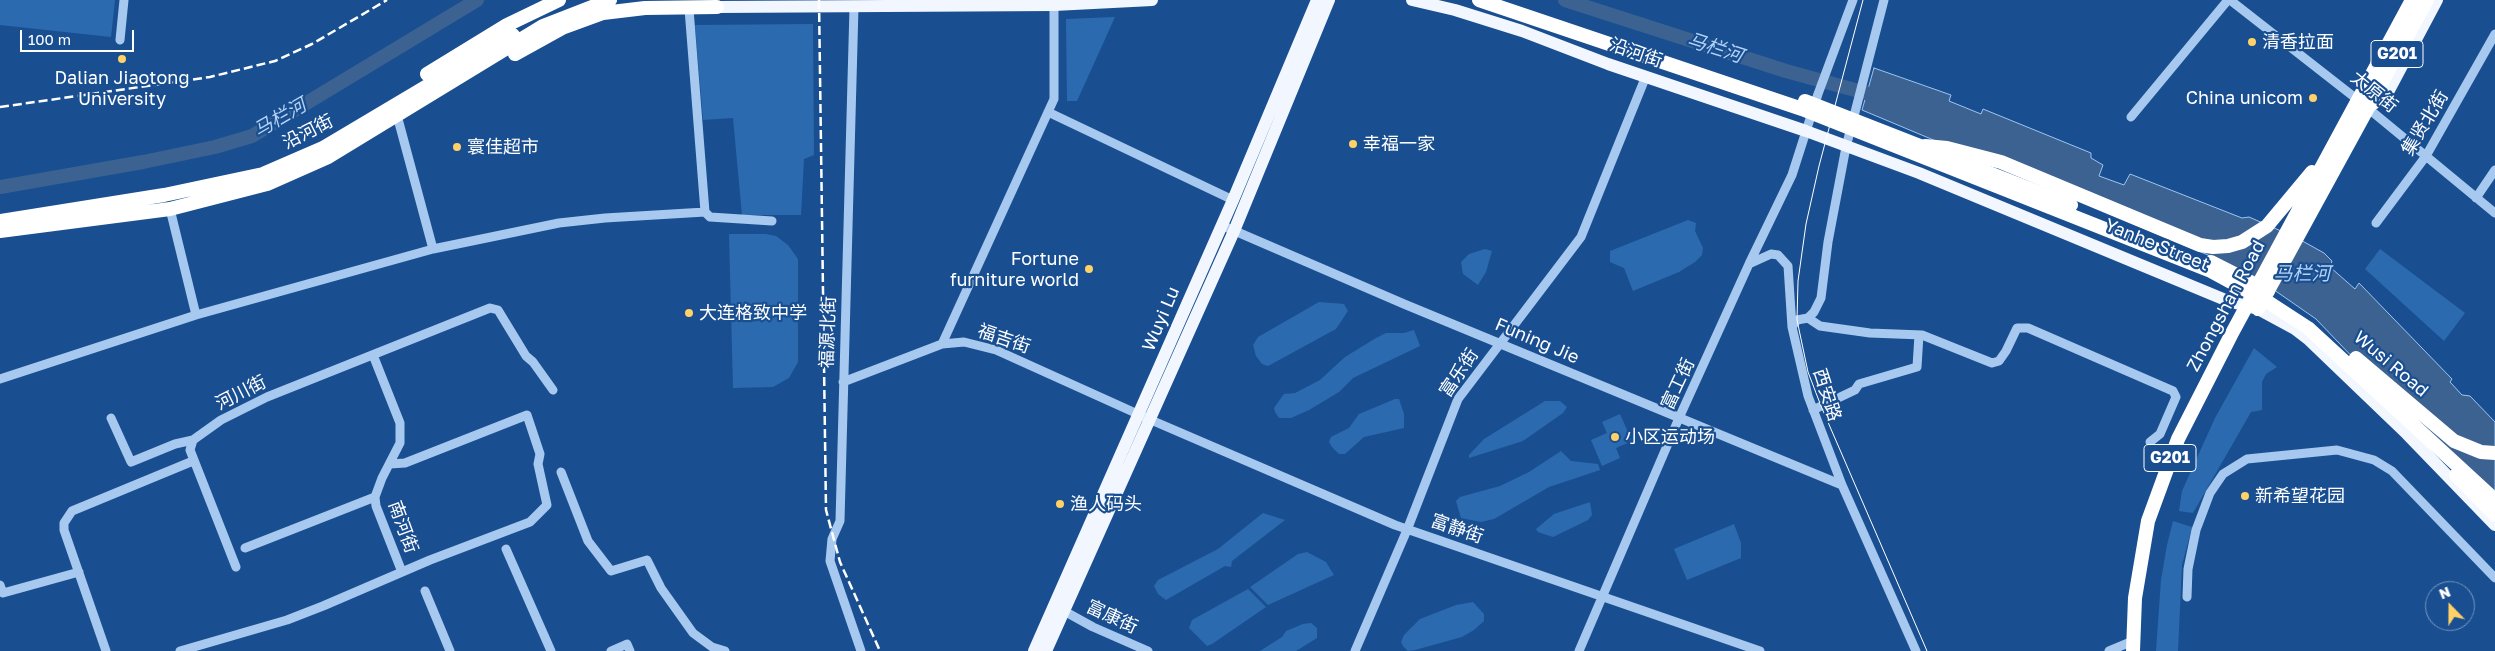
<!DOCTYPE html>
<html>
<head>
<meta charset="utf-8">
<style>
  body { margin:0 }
  #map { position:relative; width:2495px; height:651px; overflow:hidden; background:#194f91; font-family:"Golos Text",sans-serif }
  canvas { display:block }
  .north { position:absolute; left:2425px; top:581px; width:50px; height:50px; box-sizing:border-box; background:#194f91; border:1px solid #7595bd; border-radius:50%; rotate:338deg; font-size:14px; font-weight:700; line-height:20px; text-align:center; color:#fff }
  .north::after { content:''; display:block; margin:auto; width:18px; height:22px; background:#ffd167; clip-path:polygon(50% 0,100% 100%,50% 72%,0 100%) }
  .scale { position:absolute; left:20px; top:30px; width:114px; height:22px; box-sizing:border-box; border:2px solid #fff; border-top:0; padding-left:6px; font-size:15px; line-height:18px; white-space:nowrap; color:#fff; -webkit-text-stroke:4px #194f91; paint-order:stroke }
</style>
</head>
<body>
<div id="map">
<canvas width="2495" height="651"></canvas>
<div class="north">N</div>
<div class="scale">100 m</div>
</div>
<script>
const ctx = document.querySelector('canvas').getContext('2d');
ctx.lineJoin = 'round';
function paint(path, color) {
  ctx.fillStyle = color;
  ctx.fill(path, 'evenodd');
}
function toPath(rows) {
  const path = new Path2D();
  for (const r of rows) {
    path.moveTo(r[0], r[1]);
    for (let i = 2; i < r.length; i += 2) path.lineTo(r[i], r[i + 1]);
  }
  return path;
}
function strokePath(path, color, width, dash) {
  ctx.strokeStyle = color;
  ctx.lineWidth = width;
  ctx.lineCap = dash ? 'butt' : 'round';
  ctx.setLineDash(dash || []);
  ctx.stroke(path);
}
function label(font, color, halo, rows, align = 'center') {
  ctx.font = font + ' "Golos Text","Noto Sans SC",sans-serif';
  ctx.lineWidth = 4.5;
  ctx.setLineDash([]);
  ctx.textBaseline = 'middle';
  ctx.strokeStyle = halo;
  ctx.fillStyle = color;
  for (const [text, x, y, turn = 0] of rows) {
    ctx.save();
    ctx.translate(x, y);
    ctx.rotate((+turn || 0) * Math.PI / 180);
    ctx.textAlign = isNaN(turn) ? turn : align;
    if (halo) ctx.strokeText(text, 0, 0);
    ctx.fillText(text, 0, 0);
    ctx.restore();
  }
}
paint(toPath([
  [0,0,115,0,111,37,0,25],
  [1115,17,1077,101,1067,101,1066,19],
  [813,24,814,155,804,159,801,215,742,215,733,118,703,120,695,25],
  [1688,220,1696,223,1695,231,1703,248,1702,255,1695,262,1679,272,1633,291,1624,268,1610,262,1610,251],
  [729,234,766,234,776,236,788,245,798,259,798,362,789,378,773,387,733,388],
  [1485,249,1492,251,1486,272,1478,285,1463,274,1461,262,1469,254],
  [2380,249,2465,313,2444,341,2365,269],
  [1319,302,1344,304,1348,311,1336,329,1268,366,1262,364,1256,356,1253,345,1258,337],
  [1414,330,1420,346,1353,378,1339,392,1309,410,1291,418,1279,418,1275,412,1274,408,1284,394,1295,393,1320,380,1345,357,1376,338,1386,333,1404,333],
  [2254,348,2277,367,2266,374,2262,382,2262,410,2251,412,2193,513,2179,511,2182,491,2215,418],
  [1395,399,1399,399,1404,414,1404,428,1364,437,1345,454,1339,454,1332,447,1329,442,1331,437,1349,428,1359,414],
  [1545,401,1560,401,1567,407,1563,413,1523,441,1469,458,1469,455,1484,439],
  [1620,414,1632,441,1616,448,1620,458,1602,466,1591,440,1607,433,1602,422],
  [1561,451,1571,461,1598,464,1600,470,1549,487,1494,519,1481,522,1461,518,1456,501,1460,497,1500,486,1529,472],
  [1590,502,1592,515,1588,520,1553,537,1538,532,1536,529,1554,514],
  [1263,513,1285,520,1232,561,1231,567,1225,566,1166,600,1158,594,1154,586,1158,580,1218,549],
  [2173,521,2192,527,2182,565,2178,651,2156,651,2161,580,2167,545],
  [1734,524,1741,543,1741,558,1687,580,1674,549],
  [1307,552,1326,562,1334,575,1268,605,1250,587,1298,554],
  [1248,589,1266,607,1212,644,1207,646,1189,628,1192,620],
  [1473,602,1484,614,1484,621,1474,630,1462,637,1415,650,1408,651,1403,646,1401,642,1404,635,1420,619,1456,605],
  [1311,623,1317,628,1317,638,1296,651,1260,651,1282,637,1286,631,1303,624]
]), '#2c6ab0');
const water = toPath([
  [1874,68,1951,95,1949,101,1981,114,1983,109,2091,153,2091,158,2103,165,2099,176,2124,185,2130,174,2242,218,2249,217,2297,238,2324,253,2332,261,2330,267,2355,289,2359,283,2452,379,2450,382,2462,395,2470,396,2495,422,2495,506,2316,319,2267,285,2227,263,1862,110,1874,68]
]);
paint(water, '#3c6292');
strokePath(water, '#9bc5f1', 1);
strokePath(toPath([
  [1565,0,1786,71,1866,93],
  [0,187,143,162,215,147,252,136,477,0]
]), '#3c6292', 14);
strokePath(toPath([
  [2230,0,2358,100,2495,213],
  [854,7,840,521,832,539,830,561,861,651],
  [689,9,705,212,710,217,772,221],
  [120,40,124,0],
  [1048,112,1233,200],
  [2131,117,2228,0],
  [398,119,433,249],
  [2476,198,2495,170],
  [2376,223,2426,156,2495,34],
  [1221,225,1404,304,1842,485],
  [1749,264,1771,254,1778,255,1788,266,1792,327,1808,396,1842,485,1916,651],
  [196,315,433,249,559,223,605,218,705,212],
  [1808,318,1820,326,1870,333,1922,335,1992,363,1999,361,2006,351,2017,328,2028,328,2173,391,2176,397,2160,434,2150,442],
  [1792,327,1797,320,1808,318,1814,312,1821,298,1828,242,1846,147,1884,0],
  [942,344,1054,99,1054,5],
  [373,355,400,423,400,443,382,478,375,497,376,506,402,572],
  [0,379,196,315,170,209],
  [843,382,942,344,964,342,996,350,1151,420,1395,525,1760,651],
  [1813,410,1855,390,1859,384,1917,367,1919,335],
  [111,418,131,462,175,444,193,440],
  [561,472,588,541,611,571,647,560,661,588,693,633,712,647,725,651],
  [245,548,375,497],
  [506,549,551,651],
  [236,567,190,450,193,440,221,420,267,397,490,308,498,310,526,356,533,362,553,390],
  [0,585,3,593,79,572],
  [425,591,450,651],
  [2187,597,2188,569,2196,530,2210,493,2223,474,2247,459,2337,450,2374,460,2392,471,2495,578],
  [1064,611,1093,627,1148,651],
  [106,651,64,530,64,523,72,511,193,461],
  [180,651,287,620,323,606,430,560,530,522,547,505,538,464,540,454,527,415,405,463,390,464],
  [611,651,627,644,630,651],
  [1355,651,1407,530,1458,399,1581,237,1646,76],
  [1579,651,1679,418,1749,264,1792,175,1818,94,1853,0],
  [2109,651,2133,641]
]), '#a8c9ef', 9);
strokePath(toPath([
  [1412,0,1455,10,1522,31,1608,64,1806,131,1919,173,2228,301,2258,309,2295,329,2308,339,2407,434,2495,525],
  [717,7,1054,5,1152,0],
  [2368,108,2387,94,2437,0],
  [1034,651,1233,200,1317,0],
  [1046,651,1234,231,1329,0]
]), '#f1f6ff', 12);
strokePath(toPath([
  [515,54,562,28,603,13,645,8,717,7],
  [427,74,507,25,559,0],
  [1925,146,1947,148,2001,162,2200,245,2213,247,2228,246,2242,242,2267,226,2312,172],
  [0,221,164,195,263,174,323,148,513,35],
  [0,231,170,209,267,184,328,157,543,26,610,0],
  [2268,302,2308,328,2495,500],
  [2258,309,2427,0],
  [2356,358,2454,441,2481,452,2495,453],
  [2456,475,2495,515],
  [2133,651,2135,598,2148,521,2178,439,2231,335,2412,0]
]), '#fff', 14);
strokePath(toPath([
  [1863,0,1819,166,1806,224,1798,281,1797,320,1808,372,1821,406,1927,651]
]), '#fff', 1);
strokePath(toPath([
  [819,0,826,510,840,562,880,651],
  [0,107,210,77,275,61,312,44,387,0]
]), '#fff', 2.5, [9, 4]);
strokePath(toPath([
  [1479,0,1802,109,2211,271,2268,302],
  [1805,101,2071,205],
  [2211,262,2268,291]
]), '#fff', 14);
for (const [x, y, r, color] of [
  [2252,42,5,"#ffd167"],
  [122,59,5,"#ffd167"],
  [2313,98,5,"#ffd167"],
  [1353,144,5,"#ffd167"],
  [457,147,5,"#ffd167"],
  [1089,269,5,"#ffd167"],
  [689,313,5,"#ffd167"],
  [1615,437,5,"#ffd167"],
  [2245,496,5,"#ffd167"],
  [1060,504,5,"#ffd167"]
]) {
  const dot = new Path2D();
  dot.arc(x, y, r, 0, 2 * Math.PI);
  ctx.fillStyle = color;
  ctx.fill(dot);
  strokePath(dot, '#194f91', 2);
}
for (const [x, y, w] of [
  [2397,54,52],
  [2170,458,52]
]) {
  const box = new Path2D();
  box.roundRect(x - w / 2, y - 13.5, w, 27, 4);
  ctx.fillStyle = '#194f91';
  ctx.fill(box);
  strokePath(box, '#fff', 1);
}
label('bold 16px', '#fff', null, [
  ["G201",2397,54],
  ["G201",2170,458]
]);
label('18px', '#fff', '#194f91', [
  ["清香拉面",2262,42],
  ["Dalian Jiaotong",122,78,"center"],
  ["University",122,99,"center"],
  ["China unicom",2303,98,"right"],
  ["幸福一家",1363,144],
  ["寰佳超市",467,147],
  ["Fortune",1079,259,"right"],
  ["furniture world",1079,280,"right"],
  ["大连格致中学",699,313],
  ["小区运动场",1625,437],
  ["新希望花园",2255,496],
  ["渔人码头",1070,504]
], 'left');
label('18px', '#fff', '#194f91', [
  ["沿河街",1636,53,19],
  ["太原街",2374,92,39],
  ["集贤北街",2425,123,-59],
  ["沿河街",308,132,-27],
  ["Yanhe Street",2157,245,22],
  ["Zhongshan Road",2226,306,-62],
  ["Wuyi Lu",1161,319,-67],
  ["福源北街",828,332,-88],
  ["福吉街",1004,339,19],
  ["Funing Jie",1537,341,23],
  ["Wusi Road",2391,364,40],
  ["富乐街",1459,373,-56],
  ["富工街",1678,384,-65],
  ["河川街",241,393,-27],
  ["西安路",1827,395,72],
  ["南河街",403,527,70],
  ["富静街",1457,529,19],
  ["富康街",1112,617,25]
]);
label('italic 19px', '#b5d3f6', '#194f91', [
  ["马栏河",1715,48,18],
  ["马栏河",280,118,-30],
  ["马栏河",2302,274]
]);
</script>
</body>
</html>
